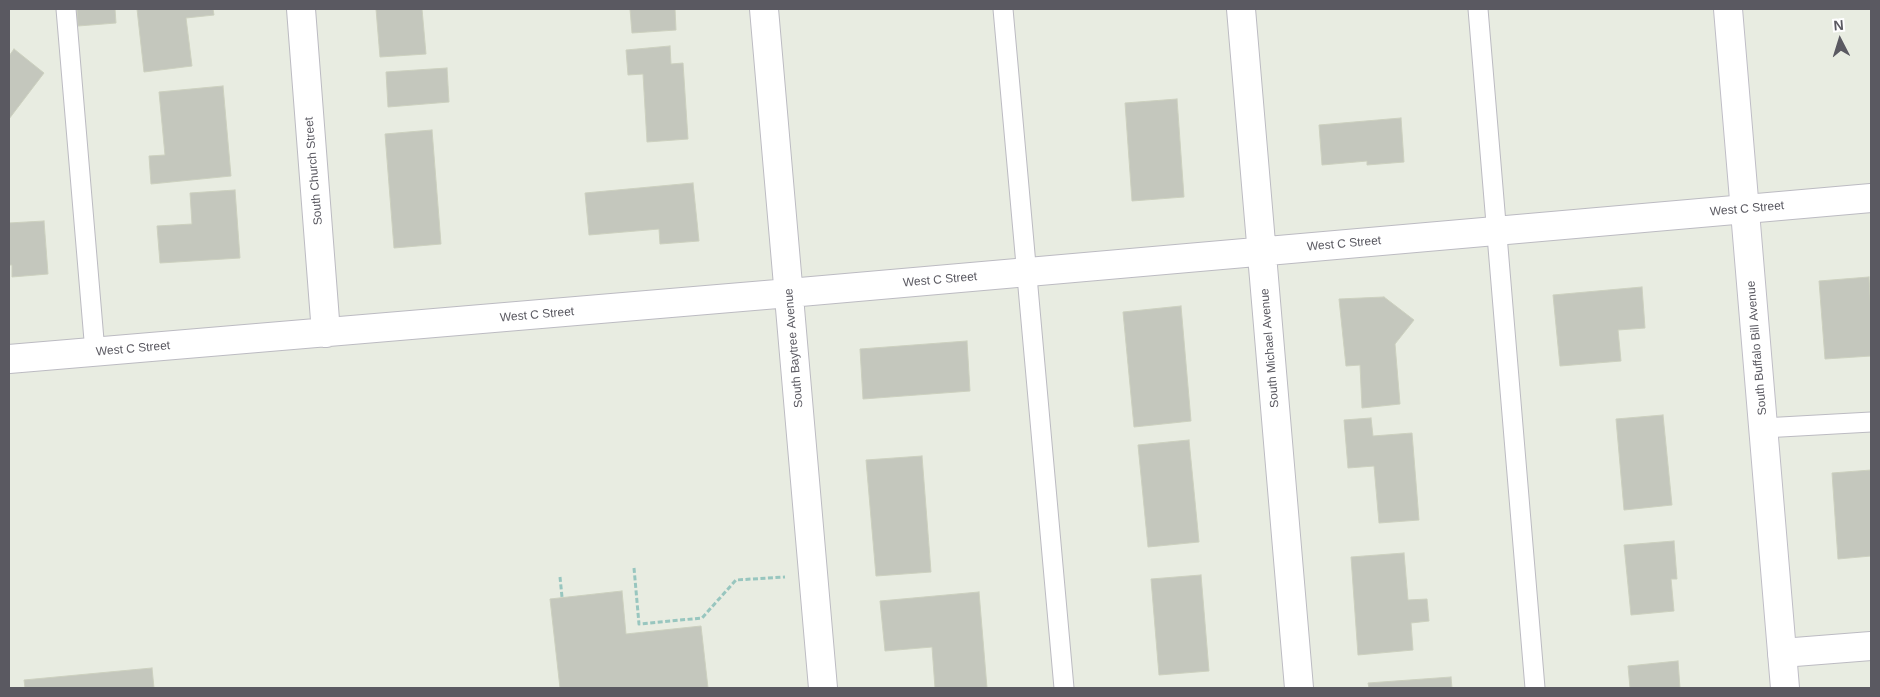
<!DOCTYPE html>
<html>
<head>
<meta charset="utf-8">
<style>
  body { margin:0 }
  #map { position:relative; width:1880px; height:697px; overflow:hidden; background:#e8ece1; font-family:Arial,sans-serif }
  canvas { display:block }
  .frame { position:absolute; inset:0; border:10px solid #5a5961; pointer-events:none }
  .north { position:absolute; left:1815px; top:15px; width:50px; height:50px; -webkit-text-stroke:4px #fff; paint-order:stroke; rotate:355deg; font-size:14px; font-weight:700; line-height:20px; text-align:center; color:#5a5961 }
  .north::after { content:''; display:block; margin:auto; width:18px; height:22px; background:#5a5961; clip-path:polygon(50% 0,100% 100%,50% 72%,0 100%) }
</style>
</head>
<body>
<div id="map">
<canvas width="1880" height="697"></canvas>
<div class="frame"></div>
<div class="north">N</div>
</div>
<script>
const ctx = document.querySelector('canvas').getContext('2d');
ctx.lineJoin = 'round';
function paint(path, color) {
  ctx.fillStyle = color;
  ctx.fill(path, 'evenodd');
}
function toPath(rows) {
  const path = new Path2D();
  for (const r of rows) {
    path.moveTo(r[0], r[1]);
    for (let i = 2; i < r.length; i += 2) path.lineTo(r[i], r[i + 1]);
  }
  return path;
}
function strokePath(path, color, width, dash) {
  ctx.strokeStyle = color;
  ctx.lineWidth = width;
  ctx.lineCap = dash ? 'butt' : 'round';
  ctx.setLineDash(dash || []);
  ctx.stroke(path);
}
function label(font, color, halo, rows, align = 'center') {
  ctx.font = font + ' Arial,sans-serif';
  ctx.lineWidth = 5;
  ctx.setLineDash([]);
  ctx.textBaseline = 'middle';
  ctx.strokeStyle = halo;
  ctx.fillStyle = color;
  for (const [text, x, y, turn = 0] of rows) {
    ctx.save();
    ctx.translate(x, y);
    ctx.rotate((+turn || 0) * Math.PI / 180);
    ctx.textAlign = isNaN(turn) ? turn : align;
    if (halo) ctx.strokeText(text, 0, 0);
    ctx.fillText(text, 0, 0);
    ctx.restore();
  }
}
const building = toPath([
  [77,9,115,9,116,23,78,26,77,9],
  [137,9,213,9,214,15,186,18,192,66,144,72,137,9],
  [376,9,422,9,426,54,380,57,376,9],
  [630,9,675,9,676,30,632,33,630,9],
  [670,46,671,64,683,63,688,139,647,142,643,74,628,75,626,50,670,46],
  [14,49,44,73,9,119,9,56,14,49],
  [447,68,449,102,388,107,386,72,447,68],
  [223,86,231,176,151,184,149,156,165,155,159,92,223,86],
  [1177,99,1184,197,1132,201,1125,103,1177,99],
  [1401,118,1404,162,1367,165,1367,161,1322,165,1319,125,1401,118],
  [432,130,441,244,394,248,385,134,432,130],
  [693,183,699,241,660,244,659,229,589,235,585,193,693,183],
  [235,190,240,258,160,263,157,226,192,224,190,193,235,190],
  [44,221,48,274,12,277,12,265,9,265,9,223,44,221],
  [1869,277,1871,314,1871,356,1825,359,1819,281,1869,277],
  [1642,287,1645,328,1618,330,1621,361,1560,366,1553,295,1642,287],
  [1384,297,1414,320,1395,344,1400,404,1362,408,1360,365,1346,366,1339,299,1384,297],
  [1181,306,1191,421,1134,427,1123,312,1181,306],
  [967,341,970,391,863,399,860,349,967,341],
  [1663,415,1672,505,1624,510,1616,419,1663,415],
  [1371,418,1373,436,1412,433,1419,520,1379,523,1374,466,1348,468,1344,420,1371,418],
  [1189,440,1199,542,1148,547,1138,445,1189,440],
  [922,456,931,572,876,576,866,460,922,456],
  [1871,470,1871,556,1838,559,1832,473,1871,470],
  [1674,541,1677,579,1671,579,1674,611,1631,615,1624,545,1674,541],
  [1404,553,1408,600,1427,599,1429,621,1411,623,1413,650,1358,655,1351,557,1404,553],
  [1201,575,1209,671,1159,675,1151,579,1201,575],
  [622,591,626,634,701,626,708,688,560,688,550,599,622,591],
  [979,592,987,688,935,688,932,647,885,651,880,601,979,592],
  [1678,661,1680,688,1630,688,1628,666,1678,661],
  [152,668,154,688,25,688,24,680,152,668],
  [1451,677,1452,688,1369,688,1368,683,1451,677]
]);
paint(building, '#c4c7bd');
strokePath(building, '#ccd0bf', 1);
const service = toPath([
  [66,9,95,352],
  [1003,9,1064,688],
  [1478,9,1535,688],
  [1763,428,1871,422]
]);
const minor = toPath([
  [301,9,326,333],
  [764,9,823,688],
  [1241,9,1299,688],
  [9,359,789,293,1871,198],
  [1782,653,1871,646]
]);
const secondary = toPath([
  [1728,9,1785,688]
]);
strokePath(service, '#bcbbc2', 21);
strokePath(minor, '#bcbbc2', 30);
strokePath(secondary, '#bfbdc6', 30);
strokePath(toPath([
  [634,568,639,624,702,618,736,580,785,577],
  [560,577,562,597]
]), '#98c6bf', 3, [5, 2.5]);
strokePath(service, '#fff', 19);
strokePath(minor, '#fff', 28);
strokePath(secondary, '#fff', 28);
label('12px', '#5a5961', '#fff', [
  ["South Church Street",314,171,-95],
  ["West C Street",1747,209,-5],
  ["West C Street",1344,244,-5],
  ["West C Street",940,280,-5],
  ["West C Street",537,315,-5],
  ["South Baytree Avenue",794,348,-95],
  ["South Michael Avenue",1270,348,-95],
  ["South Buffalo Bill Avenue",1757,348,-95],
  ["West C Street",133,349,-5]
]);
</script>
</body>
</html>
